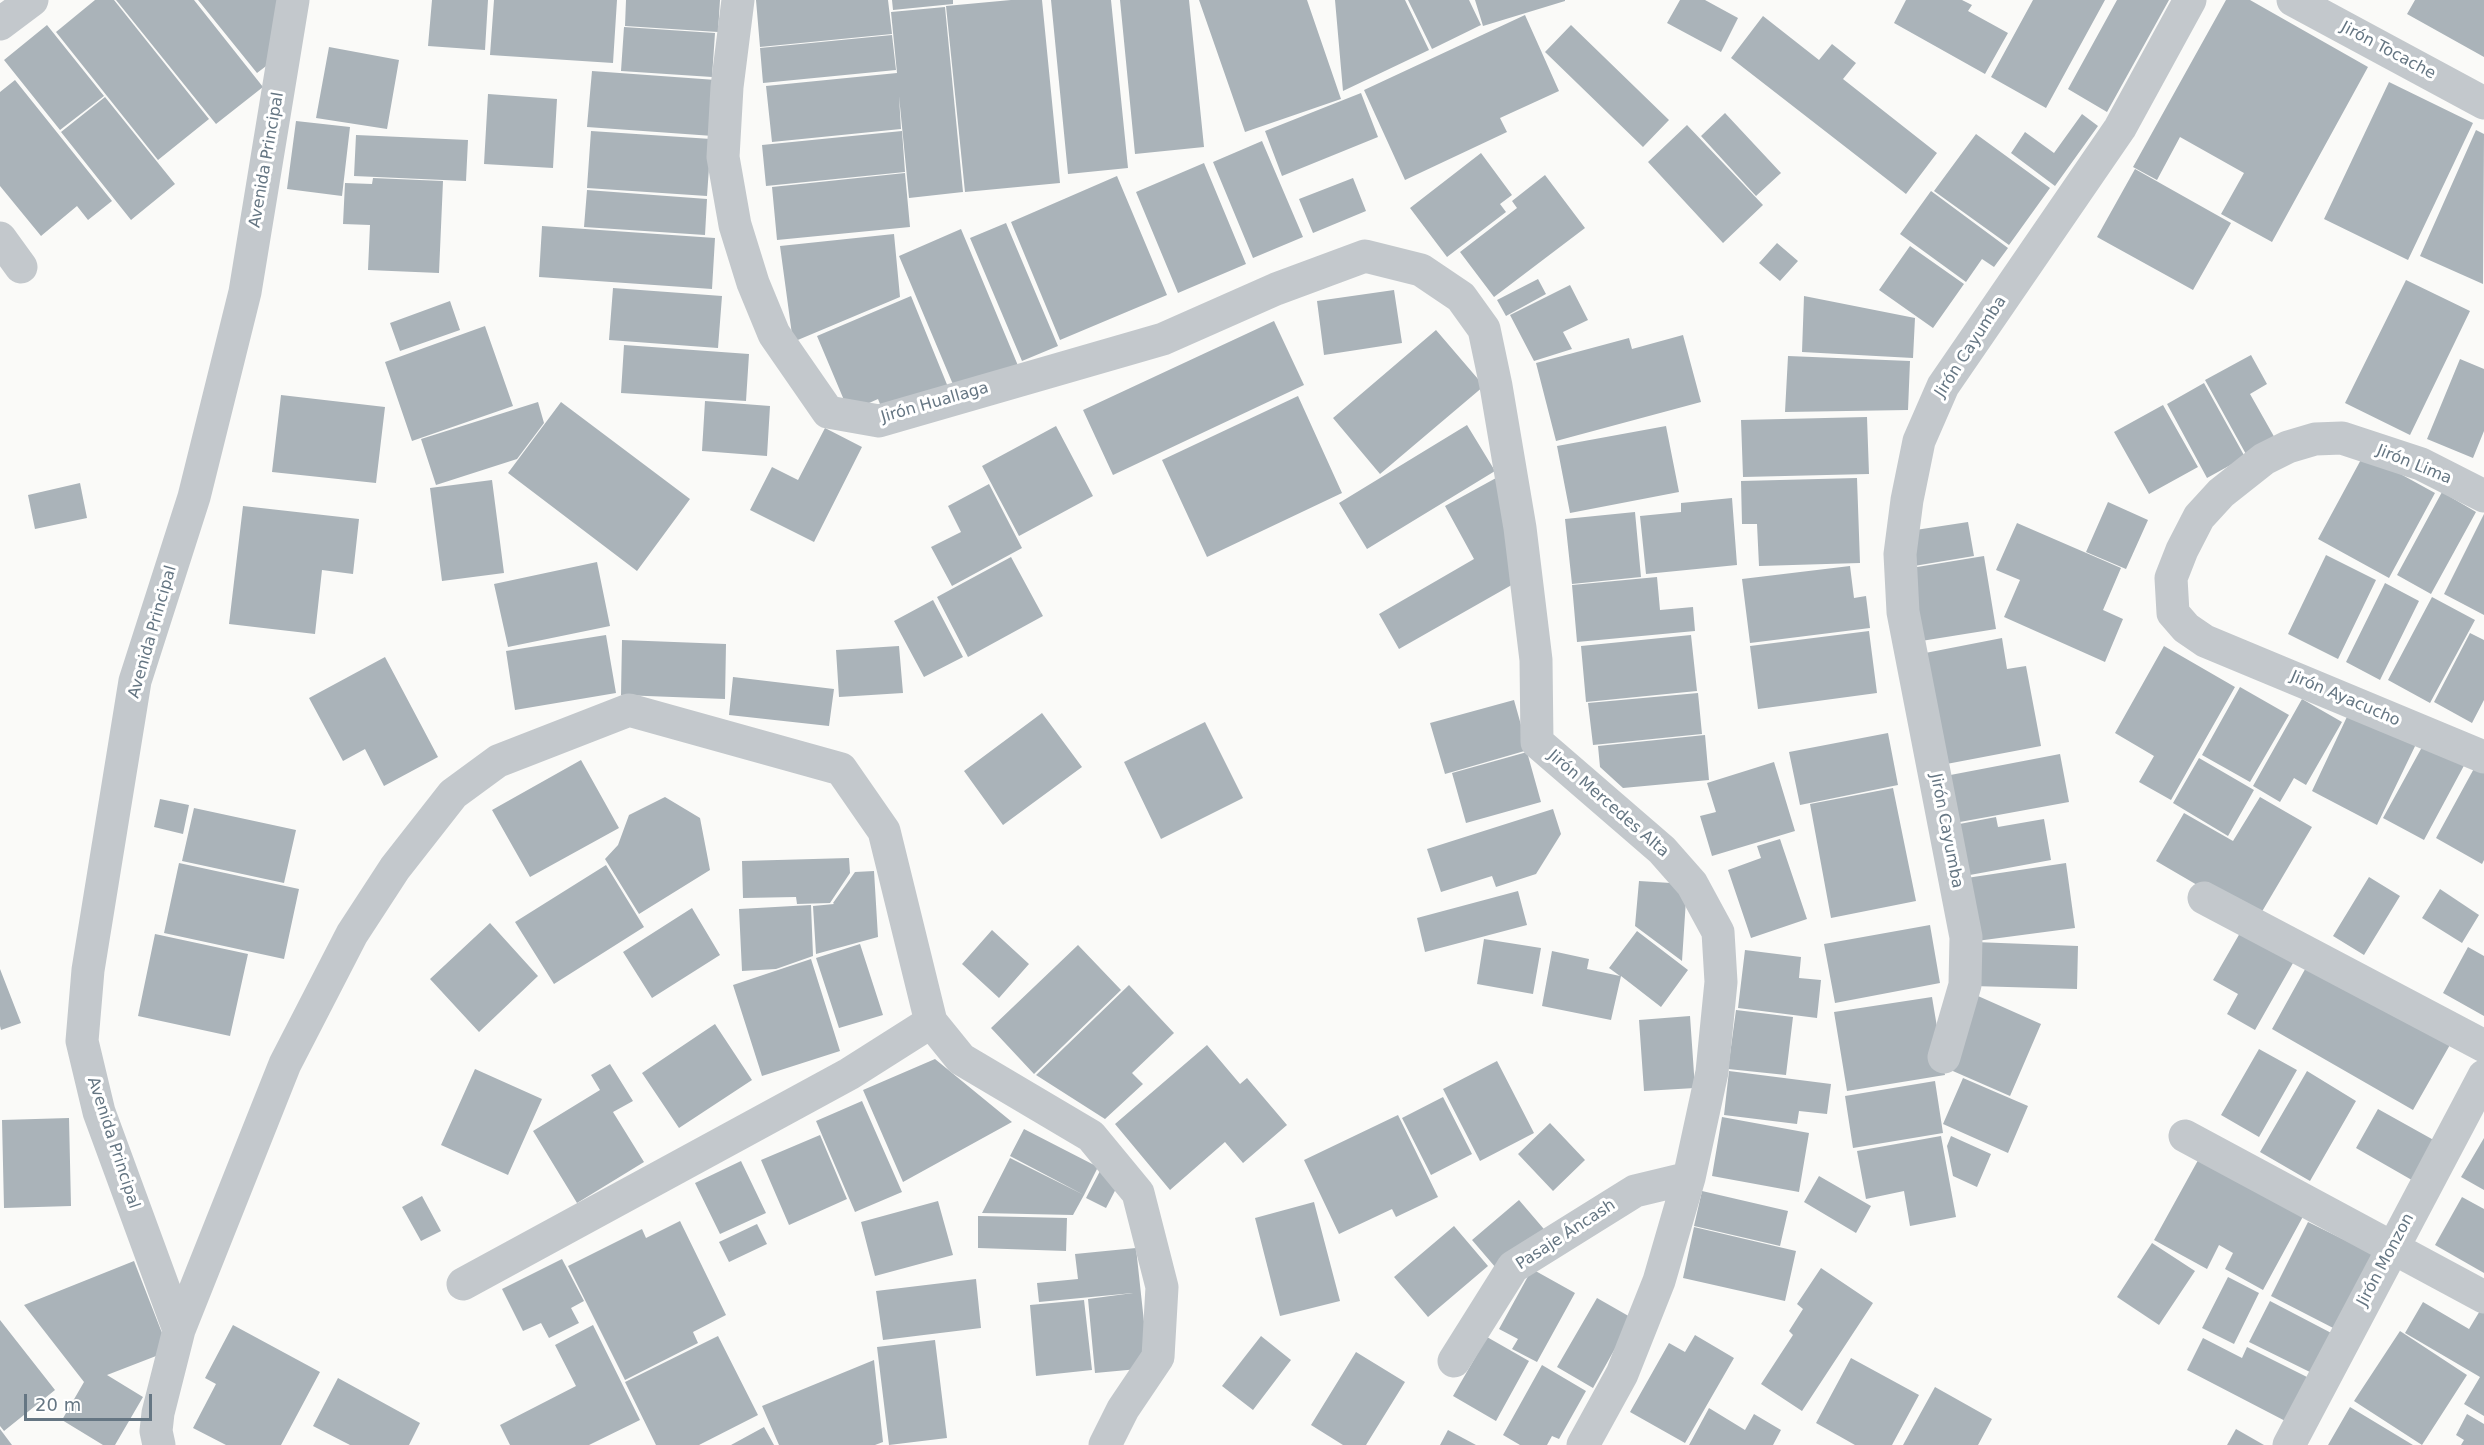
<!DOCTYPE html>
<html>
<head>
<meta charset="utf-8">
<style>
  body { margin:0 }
  #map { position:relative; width:2484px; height:1445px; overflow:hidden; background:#fafaf8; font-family:"DejaVu Sans",sans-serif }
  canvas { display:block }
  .scale { position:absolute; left:24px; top:1394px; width:128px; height:27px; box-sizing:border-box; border:3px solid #657683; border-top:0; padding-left:8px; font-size:18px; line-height:21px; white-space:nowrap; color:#657683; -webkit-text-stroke:4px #fff; paint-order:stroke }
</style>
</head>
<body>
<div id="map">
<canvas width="2484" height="1445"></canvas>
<div class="scale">20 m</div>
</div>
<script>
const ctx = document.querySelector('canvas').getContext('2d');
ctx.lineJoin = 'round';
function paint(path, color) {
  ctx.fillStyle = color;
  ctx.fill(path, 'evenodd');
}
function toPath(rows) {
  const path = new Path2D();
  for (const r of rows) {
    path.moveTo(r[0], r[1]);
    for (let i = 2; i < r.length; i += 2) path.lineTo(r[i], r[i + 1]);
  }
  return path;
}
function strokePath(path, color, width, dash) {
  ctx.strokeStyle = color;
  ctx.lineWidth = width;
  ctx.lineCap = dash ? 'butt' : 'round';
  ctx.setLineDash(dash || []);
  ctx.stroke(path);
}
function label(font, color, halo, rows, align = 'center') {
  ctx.font = font + ' "DejaVu Sans",sans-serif';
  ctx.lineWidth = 6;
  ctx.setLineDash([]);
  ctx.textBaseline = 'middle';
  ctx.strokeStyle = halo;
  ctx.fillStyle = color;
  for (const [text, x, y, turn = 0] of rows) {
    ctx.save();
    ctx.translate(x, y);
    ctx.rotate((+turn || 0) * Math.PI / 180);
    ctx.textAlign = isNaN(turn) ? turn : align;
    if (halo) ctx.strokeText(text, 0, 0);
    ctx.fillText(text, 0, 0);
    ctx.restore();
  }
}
paint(toPath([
  [95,0,114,0,209,119,158,160,56,32],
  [116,0,194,0,263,87,216,124],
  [198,0,285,0,274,60,257,73],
  [432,0,488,0,485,50,428,46],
  [494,0,617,0,613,63,490,55],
  [626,0,720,0,718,32,625,26],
  [756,0,888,0,892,34,760,47],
  [892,0,953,0,953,4,893,10],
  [1011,0,1042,0,1060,183,965,192,946,6],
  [1051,0,1111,0,1128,168,1068,174],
  [1120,0,1189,0,1204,147,1135,154],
  [1199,0,1307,0,1341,99,1245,132],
  [1335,0,1405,0,1429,50,1343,91],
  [1408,0,1469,0,1481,25,1432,49],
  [1475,0,1565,0,1565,1,1483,26],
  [1680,0,1705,0,1738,18,1721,52,1667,23],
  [1906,0,1962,0,1972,5,1968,11,2008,33,1985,74,1894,23],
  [2033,0,2105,0,2046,108,1991,77],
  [2117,0,2169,0,2107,112,2068,89],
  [2226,0,2250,0,2368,67,2272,242,2221,214,2244,173,2180,137,2157,180,2133,167],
  [2415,0,2484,0,2484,57,2407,14],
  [945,7,963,192,909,198,899,96,901,129,772,142,766,86,897,73,891,12],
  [1525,15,1559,91,1500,118,1507,132,1405,180,1364,90],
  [1763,16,1819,60,1832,44,1856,63,1843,79,1937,153,1906,194,1731,58],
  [47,25,104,96,60,130,4,60],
  [1571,25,1669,120,1643,147,1545,52],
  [624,27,715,33,712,77,621,71],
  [892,35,896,70,763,83,760,48],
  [329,47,399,60,387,129,316,118],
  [592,71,716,80,713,136,587,127],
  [15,80,112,201,88,220,77,206,41,236,0,186,0,92],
  [2389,82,2473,123,2408,260,2324,219],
  [1361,93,1378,137,1282,176,1265,131],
  [488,94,557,99,553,168,484,164],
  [105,97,175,184,131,220,61,132],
  [1725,113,1781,173,1756,196,1701,136],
  [2082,114,2098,126,2055,186,2011,153,2025,132,2054,153],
  [296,121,350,127,342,196,287,189],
  [1687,125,1763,205,1723,243,1648,162],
  [2476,130,2484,134,2483,284,2420,256],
  [591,131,711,139,707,196,587,188],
  [902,131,905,172,766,186,762,145],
  [1976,134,2050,188,2009,245,1934,191],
  [356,135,468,140,466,181,354,176],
  [1262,141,1303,237,1253,258,1213,162],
  [1481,153,1512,195,1500,204,1506,212,1447,257,1410,208],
  [1204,163,1246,264,1178,293,1136,192],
  [2135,169,2231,223,2193,290,2097,237],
  [905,173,910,227,777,240,772,187],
  [1545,175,1585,228,1494,297,1460,252,1517,208,1512,201],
  [1117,176,1167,295,1060,340,1011,222],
  [373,178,443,181,439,273,368,270,370,225,343,224,345,183,372,184],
  [1353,178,1366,211,1313,233,1299,199],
  [587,190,707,199,705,235,584,227],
  [1931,191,2008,248,1994,267,1982,259,1966,282,1900,234],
  [1006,223,1058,346,1022,361,970,238],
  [542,226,715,238,712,289,539,277],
  [961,229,1019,368,957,394,899,256],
  [894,234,900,297,793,342,780,246],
  [1777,243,1798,261,1780,281,1759,263],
  [1910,246,1964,284,1933,328,1879,290],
  [1538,279,1546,294,1506,316,1497,300],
  [2406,280,2470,311,2410,435,2345,403],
  [1570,285,1588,320,1563,332,1572,349,1534,361,1510,315],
  [613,288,722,296,718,348,609,340],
  [1394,290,1402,343,1324,355,1317,301],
  [911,296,948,387,884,414,878,399,849,412,817,336],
  [1804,296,1915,318,1913,358,1802,352],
  [450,301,460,330,400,351,390,323],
  [1274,321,1304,385,1113,475,1083,410],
  [485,326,513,406,412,441,385,362],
  [1436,330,1484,386,1380,474,1333,418],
  [1683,335,1701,402,1556,441,1536,363,1629,338,1632,349],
  [624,345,749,354,746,401,621,393],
  [2251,355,2267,384,2250,394,2276,440,2247,456,2205,380],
  [1788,356,1910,361,1908,410,1785,412],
  [2460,359,2484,369,2484,431,2473,458,2427,439],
  [2204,383,2245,457,2207,478,2167,404],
  [281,395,385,407,376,483,272,472],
  [1298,396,1342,493,1207,557,1162,460],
  [705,401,770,406,767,456,702,451],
  [538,402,544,423,517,459,436,485,421,439],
  [561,402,690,499,637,571,508,473],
  [2163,405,2198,467,2149,494,2114,432],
  [1867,417,1869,474,1743,477,1741,420],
  [1467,425,1495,471,1367,549,1339,503],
  [1056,426,1093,496,1019,536,982,466],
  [1666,426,1679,492,1570,513,1557,446],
  [825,428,862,447,814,542,750,510,772,467,798,480],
  [2364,454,2435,493,2389,578,2318,539],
  [1496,478,1524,578,1399,649,1379,614,1474,559,1445,506],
  [1857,478,1860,563,1759,566,1757,524,1742,524,1741,481],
  [492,480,504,573,442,581,430,488],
  [80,483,87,518,35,529,28,495],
  [989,484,1022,548,952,586,931,547,961,532,948,506],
  [2442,492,2476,512,2431,594,2397,575],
  [1732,498,1737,565,1646,574,1640,516,1681,512,1681,503],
  [2108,502,2148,520,2126,569,2086,552],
  [243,506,359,519,353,574,322,570,315,634,229,624],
  [1635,512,1641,577,1572,584,1565,519],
  [2484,514,2484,615,2444,594],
  [1968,522,1974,556,1914,566,1909,531],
  [2017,523,2121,568,2103,610,2123,619,2105,662,2004,617,2020,580,1996,570],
  [2326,555,2376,580,2338,659,2288,634],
  [1984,556,1996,629,1915,642,1905,569],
  [1011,557,1043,616,968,657,937,597],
  [597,562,610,626,508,647,494,584],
  [1850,566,1854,598,1866,596,1870,628,1750,643,1742,579],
  [1657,577,1660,610,1693,607,1695,631,1577,642,1572,585],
  [2385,583,2419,601,2380,680,2346,662],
  [2432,597,2475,620,2430,703,2388,680],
  [933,600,963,657,924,677,894,621],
  [1869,631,1877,693,1758,709,1750,646],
  [2470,633,2484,640,2484,700,2472,723,2434,702],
  [606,635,616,693,515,710,506,651],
  [1691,635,1697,691,1586,702,1581,646],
  [2002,638,2007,669,2026,666,2041,746,1936,766,1915,655],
  [622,640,726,644,725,699,621,695],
  [899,646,903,693,839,697,836,650],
  [2164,646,2235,687,2171,800,2139,782,2154,756,2115,733],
  [385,657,438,757,384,786,365,749,343,761,309,698],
  [733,677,834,689,829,726,729,715],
  [2240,687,2289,715,2250,782,2202,755],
  [1698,693,1702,734,1593,745,1588,703],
  [2302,699,2342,722,2306,785,2294,778,2280,802,2253,786],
  [1514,700,1528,750,1445,774,1430,723],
  [2353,704,2418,740,2377,825,2312,791],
  [1042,713,1082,767,1003,825,964,771],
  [1205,722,1243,798,1161,839,1124,762],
  [1888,733,1898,785,1800,805,1789,752],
  [1705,735,1709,780,1623,788,1600,767,1598,746],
  [2427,738,2467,760,2424,840,2383,818],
  [1527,752,1541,802,1466,823,1452,773],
  [2060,754,2069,802,1949,824,1940,777],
  [2199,758,2254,790,2228,836,2173,803],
  [581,760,619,828,530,877,492,810],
  [1774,762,1795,831,1712,856,1700,816,1716,812,1707,783],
  [2477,763,2484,768,2484,860,2482,864,2436,838],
  [1893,788,1916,901,1831,918,1810,804],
  [665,797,700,818,710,870,639,914,605,859,618,845,629,815],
  [2260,797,2312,827,2257,920,2156,861,2184,813,2233,841],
  [160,799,189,805,183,834,154,827],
  [194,808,296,830,284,883,182,861],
  [1553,809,1561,834,1536,874,1496,887,1492,876,1441,892,1427,849],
  [1996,817,1998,827,2044,819,2051,860,1959,877,1949,826],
  [1780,839,1807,919,1751,938,1728,870,1761,858,1757,846],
  [849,858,850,873,830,903,797,904,796,897,743,898,742,861],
  [179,863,299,889,284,959,164,933],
  [2066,863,2075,928,1969,942,1960,879],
  [606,865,644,927,554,984,515,922],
  [874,871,878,937,816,954,813,906,834,904,833,903,855,872],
  [2369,877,2400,896,2364,955,2333,936],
  [1639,881,1687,884,1682,961,1635,926],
  [2440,889,2479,915,2462,943,2422,918],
  [1518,891,1527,925,1425,952,1417,918],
  [811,905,813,956,776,969,742,971,739,909],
  [692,908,720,955,652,998,623,952],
  [490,923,538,976,479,1032,430,979],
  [1930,925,1940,983,1835,1003,1824,944],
  [2244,926,2297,956,2255,1030,2227,1014,2238,994,2213,980],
  [992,930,1029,964,999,998,962,964],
  [1637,931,1688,970,1661,1007,1621,976,1611,1020,1542,1006,1552,951,1589,959,1587,969,1620,976,1609,968],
  [155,934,248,954,230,1036,138,1016],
  [1484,939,1541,948,1533,994,1477,984],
  [1975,942,2078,946,2077,989,1973,986],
  [860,944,883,1015,839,1028,816,958],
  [1078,945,1121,990,1034,1074,991,1028],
  [2468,947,2484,956,2484,1016,2443,993],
  [1745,950,1801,957,1799,978,1821,980,1817,1018,1738,1008],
  [811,959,840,1051,762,1076,733,985],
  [2309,962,2451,1043,2413,1110,2272,1029],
  [0,969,21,1023,1,1030,0,1026],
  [1129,985,1174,1033,1132,1073,1143,1084,1105,1119,1036,1075],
  [1978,996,2041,1024,2010,1096,1946,1068],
  [1932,997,1945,1075,1847,1091,1834,1012],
  [1736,1010,1793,1017,1786,1075,1728,1069],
  [1690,1016,1695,1088,1644,1091,1639,1020],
  [715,1024,752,1080,679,1128,642,1073],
  [1207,1045,1240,1084,1247,1078,1287,1125,1243,1163,1225,1142,1170,1190,1115,1124],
  [2259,1049,2297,1070,2259,1137,2221,1115],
  [935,1059,1012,1122,903,1182,863,1090],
  [1497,1061,1534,1133,1480,1161,1443,1089],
  [610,1064,633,1101,613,1112,644,1162,577,1203,533,1131,600,1090,591,1075],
  [475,1069,542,1099,508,1175,441,1145],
  [1729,1071,1831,1084,1827,1114,1799,1111,1797,1124,1724,1115],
  [2307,1071,2356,1101,2310,1181,2260,1152],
  [1963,1078,2028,1106,2008,1153,1943,1124],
  [1935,1081,1943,1133,1853,1148,1845,1096],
  [1443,1097,1472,1154,1431,1175,1402,1118],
  [862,1101,902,1192,855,1212,816,1121],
  [2378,1109,2439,1143,2417,1183,2356,1148],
  [1398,1115,1438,1197,1396,1217,1392,1209,1339,1234,1304,1160],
  [1722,1117,1809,1133,1799,1192,1712,1176],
  [69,1118,71,1206,4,1208,2,1120],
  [1550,1123,1585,1160,1553,1191,1518,1154],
  [1024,1129,1098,1167,1084,1195,1010,1156],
  [820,1135,847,1199,789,1225,761,1160],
  [1941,1136,1956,1217,1910,1226,1904,1191,1866,1199,1857,1151],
  [1951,1136,1991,1154,1977,1187,1953,1176,1947,1146],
  [2484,1138,2484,1190,2461,1177],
  [2202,1153,2306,1211,2263,1290,2225,1269,2233,1253,2219,1245,2207,1269,2154,1240],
  [1010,1158,1084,1195,1073,1215,982,1213],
  [741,1161,766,1213,720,1234,695,1183],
  [1100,1171,1120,1181,1106,1208,1086,1198],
  [1819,1176,1871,1206,1856,1233,1804,1202],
  [1702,1191,1788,1211,1780,1246,1694,1226],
  [422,1196,441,1231,421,1241,402,1207],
  [2462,1197,2484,1209,2484,1273,2435,1245],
  [1519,1200,1549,1235,1502,1275,1472,1240],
  [938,1201,953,1255,875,1276,861,1222],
  [1314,1202,1340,1301,1280,1316,1255,1218],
  [978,1216,1067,1218,1066,1251,978,1248],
  [680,1221,726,1315,693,1332,698,1343,625,1380,568,1266,642,1229,646,1238],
  [2308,1222,2377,1256,2339,1331,2271,1296],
  [757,1224,767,1244,729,1262,719,1242],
  [1454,1226,1488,1266,1428,1317,1394,1277],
  [1694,1227,1796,1251,1785,1301,1683,1278],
  [2152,1243,2195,1271,2159,1325,2117,1297],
  [1136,1248,1149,1368,1095,1373,1088,1299,1133,1293,1039,1302,1037,1283,1078,1279,1075,1254],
  [562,1259,584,1301,571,1308,579,1323,549,1338,541,1323,523,1331,502,1289],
  [134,1261,169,1351,107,1375,143,1397,115,1445,103,1445,62,1420,84,1382,24,1305],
  [1821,1268,1873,1303,1802,1411,1761,1384,1793,1335,1789,1331,1803,1309,1797,1304],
  [1532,1269,1575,1293,1537,1362,1512,1349,1518,1339,1499,1329],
  [2228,1277,2259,1293,2234,1344,2202,1328],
  [976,1279,981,1328,883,1340,876,1291],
  [1597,1298,1632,1318,1593,1388,1557,1367],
  [1084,1300,1092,1370,1036,1376,1030,1305],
  [2270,1301,2337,1336,2318,1376,2249,1342],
  [2423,1302,2469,1329,2484,1304,2484,1416,2464,1404,2480,1377,2405,1333],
  [0,1320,55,1390,4,1431,0,1426],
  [233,1325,320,1372,281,1445,226,1445,193,1428,216,1384,205,1378],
  [593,1325,640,1420,589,1445,510,1445,500,1425,576,1386,555,1345],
  [2400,1331,2467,1375,2422,1445,2354,1401],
  [1695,1335,1734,1358,1685,1443,1630,1412,1669,1343,1685,1352],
  [718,1336,758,1415,699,1445,656,1445,625,1382],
  [1261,1336,1291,1360,1253,1410,1222,1386],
  [1487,1337,1529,1361,1496,1421,1453,1396],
  [2203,1338,2242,1358,2247,1347,2315,1381,2293,1425,2187,1370],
  [935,1340,947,1438,889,1445,877,1347],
  [1356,1352,1405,1382,1366,1445,1343,1445,1311,1425],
  [1851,1358,1919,1395,1892,1445,1855,1445,1816,1423],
  [874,1360,883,1442,875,1445,779,1445,762,1406],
  [1542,1365,1586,1391,1559,1439,1552,1436,1547,1445,1520,1445,1503,1435],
  [338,1378,420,1423,409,1445,350,1445,313,1426],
  [1935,1387,1992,1419,1978,1445,1903,1445],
  [2350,1407,2413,1445,2328,1445],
  [1709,1408,1745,1430,1754,1414,1781,1430,1773,1445,1689,1445],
  [2467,1414,2484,1424,2484,1445,2461,1445,2464,1440,2456,1435],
  [764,1427,774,1445,731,1445],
  [0,1429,12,1445,0,1445],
  [2236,1429,2264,1445,2227,1445],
  [1448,1430,1476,1445,1440,1445]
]), '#aab3b9');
strokePath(toPath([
  [738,0,727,87,723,157,735,225,753,283,774,334,828,412,879,421,1163,339,1276,289,1365,256,1421,270,1461,297,1484,329,1496,386,1520,528,1536,660,1537,742,1662,850,1692,884,1718,932,1721,982,1712,1072,1689,1178,1659,1281,1622,1374,1583,1445],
  [2293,0,2484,103],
  [0,24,32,0],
  [0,238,21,267],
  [2484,496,2421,464,2342,438,2315,439,2288,447,2264,459,2221,493,2199,517,2182,550,2171,578,2173,613,2186,628,2205,641,2484,757],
  [2204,898,2484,1046],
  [1944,1057,1965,985,1966,937,1903,612,1900,554,1907,500,1919,441,1943,386,2120,128,2190,0],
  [2185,1136,2484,1297],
  [463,1284,849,1074,931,1022],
  [179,1330,99,1112,82,1041,88,970,135,681,194,497,245,292,293,0],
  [1454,1361,1513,1267,1635,1191,1689,1178],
  [159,1445,156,1431,158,1413,179,1330,285,1064,352,934,395,868,453,794,498,761,629,710,841,769,884,831,931,1022,961,1059,1091,1136,1138,1193,1162,1287,1158,1357,1123,1409,1105,1445],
  [2289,1445,2484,1076]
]), '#c3c8cc', 33);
label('16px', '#657683', '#fff', [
  ["Jirón Tocache",2388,51,28],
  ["Avenida Principal",267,160,-80],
  ["Jirón Cayumba",1971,347,-57],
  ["Jirón Huallaga",935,403,-16],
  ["Jirón Lima",2414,465,22],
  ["Avenida Principal",153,632,-74],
  ["Jirón Ayacucho",2345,699,23],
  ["Jirón Mercedes Alta",1608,804,41],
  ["Jirón Cayumba",1946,831,79],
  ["Avenida Principal",113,1143,72],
  ["Pasaje Áncash",1566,1235,-33],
  ["Jirón Monzon",2386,1260,-62]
]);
</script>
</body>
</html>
